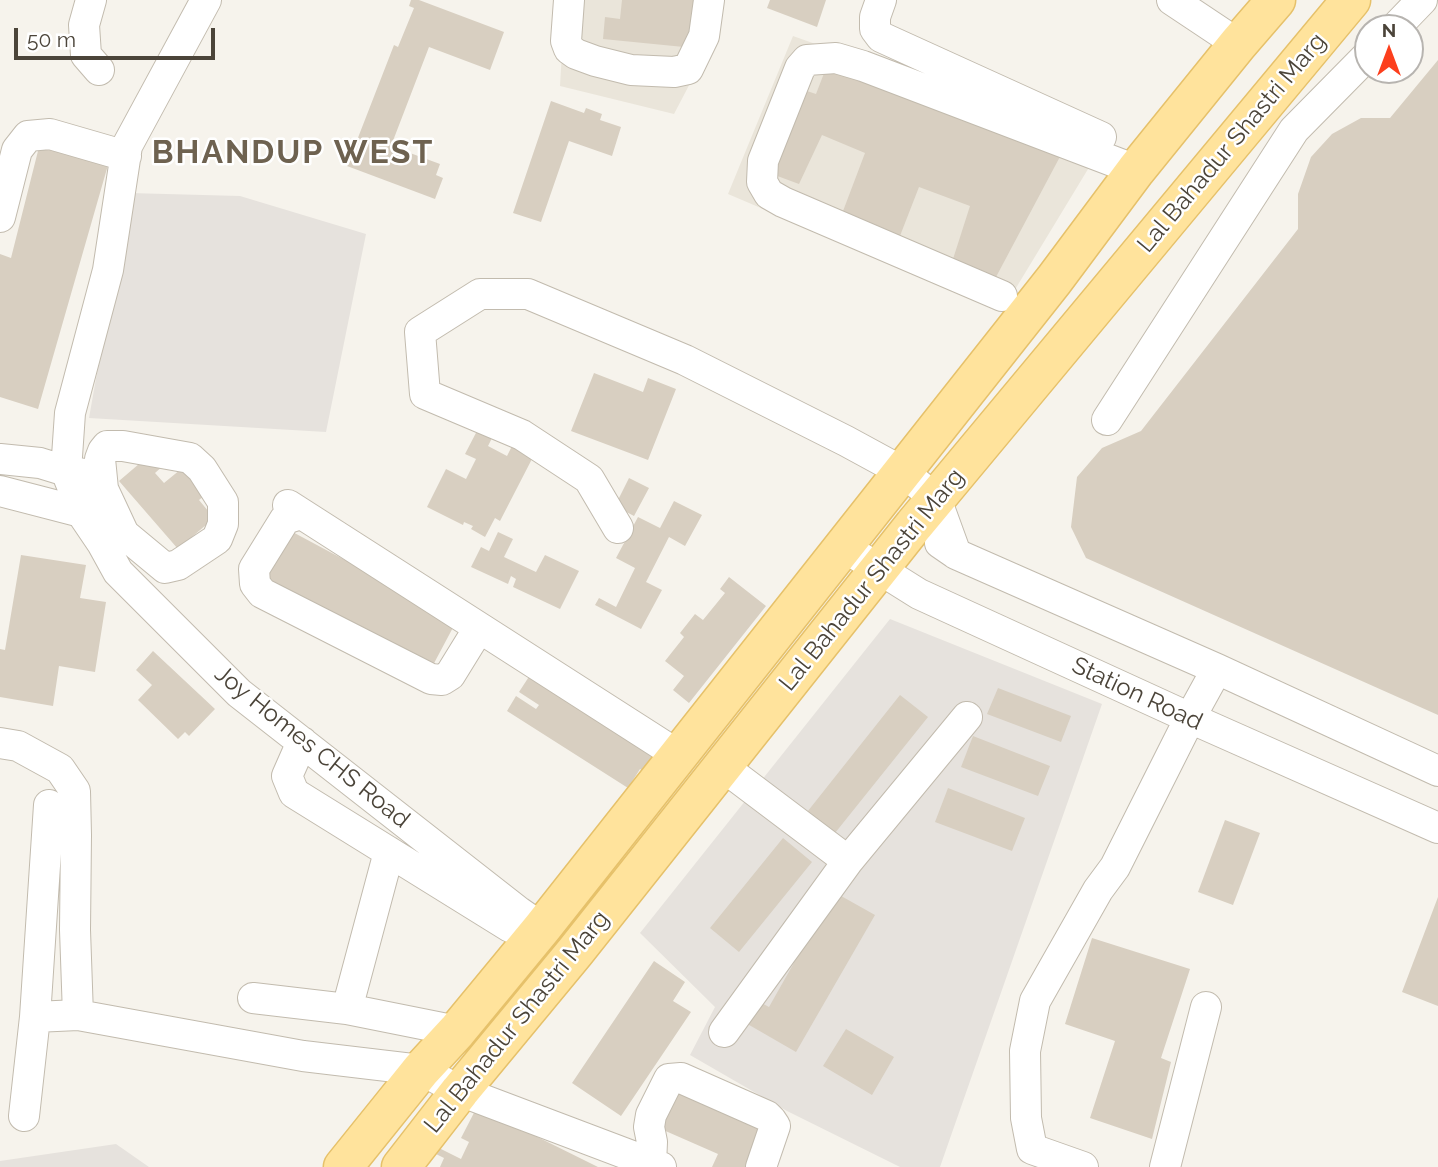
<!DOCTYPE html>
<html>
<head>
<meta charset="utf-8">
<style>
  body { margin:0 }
  #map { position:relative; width:1438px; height:1167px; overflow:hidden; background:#f6f3ec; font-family:Raleway,sans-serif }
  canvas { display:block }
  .north { position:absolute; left:1354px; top:14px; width:70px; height:70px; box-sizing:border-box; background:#fff; border:2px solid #b7b4b0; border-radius:50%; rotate:0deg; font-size:19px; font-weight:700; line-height:28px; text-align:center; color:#4b4439 }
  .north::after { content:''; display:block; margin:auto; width:24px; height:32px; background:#fc3f1d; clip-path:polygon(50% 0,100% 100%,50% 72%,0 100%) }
  .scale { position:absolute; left:14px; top:28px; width:201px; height:32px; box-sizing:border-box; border:4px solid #4b4439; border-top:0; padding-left:9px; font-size:21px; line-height:24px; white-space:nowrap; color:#4b4439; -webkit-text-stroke:5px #fff; paint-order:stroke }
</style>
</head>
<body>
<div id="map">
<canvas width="1438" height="1167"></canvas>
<div class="north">N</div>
<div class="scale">50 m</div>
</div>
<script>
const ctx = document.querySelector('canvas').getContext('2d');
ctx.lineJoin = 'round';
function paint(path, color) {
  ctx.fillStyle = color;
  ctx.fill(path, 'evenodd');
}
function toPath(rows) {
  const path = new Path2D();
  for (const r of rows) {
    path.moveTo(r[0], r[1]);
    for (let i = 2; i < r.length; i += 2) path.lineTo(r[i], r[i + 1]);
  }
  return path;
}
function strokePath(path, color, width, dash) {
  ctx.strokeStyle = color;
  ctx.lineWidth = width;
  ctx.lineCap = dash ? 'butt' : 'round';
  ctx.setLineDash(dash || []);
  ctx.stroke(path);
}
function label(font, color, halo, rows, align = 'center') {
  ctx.font = font + ' Raleway,sans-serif';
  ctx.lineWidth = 5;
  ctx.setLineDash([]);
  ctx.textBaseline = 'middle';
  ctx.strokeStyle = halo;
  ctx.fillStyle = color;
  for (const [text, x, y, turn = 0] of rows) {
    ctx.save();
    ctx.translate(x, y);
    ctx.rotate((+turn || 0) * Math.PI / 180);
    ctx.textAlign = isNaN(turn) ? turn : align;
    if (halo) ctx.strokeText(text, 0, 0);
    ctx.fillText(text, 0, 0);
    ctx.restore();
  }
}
paint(toPath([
  [565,0,718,0,718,30,674,114,560,86],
  [793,36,1102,146,1002,311,728,194]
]), '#eae5da');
paint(toPath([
  [129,193,240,196,366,234,326,432,89,418],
  [890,619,1102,704,940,1167,900,1167,787,1111,690,1055,715,1007,640,933],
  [116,1144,149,1167,0,1167,0,1161]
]), '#e6e2dd');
paint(toPath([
  [411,0,419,0,504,32,490,70,429,47,391,146,440,164,436,175,443,178,435,199,347,166,394,45,398,47,414,8,409,6],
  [622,0,699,0,694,48,603,39,605,17,620,19],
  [770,0,826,0,817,27,767,8],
  [1438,60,1438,715,1086,558,1071,527,1077,477,1102,448,1141,431,1298,229,1298,194,1311,157,1332,134,1361,118,1390,118],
  [828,63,1063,151,996,277,953,259,970,206,919,187,898,241,840,219,865,153,822,135,799,184,772,174,801,89,816,94],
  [551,101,584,113,586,108,602,114,600,120,621,127,612,156,569,141,541,222,513,213],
  [40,143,110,158,38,409,0,397,0,254,11,258],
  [594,373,643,392,648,378,676,389,648,460,571,431],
  [478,429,493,436,488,446,507,456,512,446,533,457,500,521,495,518,485,537,471,529,473,526,464,522,463,525,427,507,446,469,466,479,476,459,465,454],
  [153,452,164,465,155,473,164,483,186,465,209,492,199,500,214,518,178,549,119,481],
  [629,478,649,488,634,516,615,506],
  [674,501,702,515,685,546,669,537,646,582,662,590,641,629,595,605,599,598,616,607,635,568,616,558,638,517,660,528],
  [287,529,457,620,432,667,261,575],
  [498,532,513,539,504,557,536,572,545,555,579,571,560,609,513,587,516,579,511,576,508,584,471,567,481,547,489,551],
  [21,555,86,565,80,598,106,602,95,672,59,666,53,706,0,697,0,649,5,650],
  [729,577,766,606,689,703,673,690,684,676,665,661,684,637,680,633,695,614,703,620,725,593,720,589],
  [153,651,215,709,189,736,185,732,178,739,138,700,152,685,136,670],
  [532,672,661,754,648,774,640,769,628,788,507,711,516,696,536,709,539,705,519,692],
  [998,688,1071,716,1061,742,987,714],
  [900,695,928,717,827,843,800,821],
  [973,736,1050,766,1038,796,961,767],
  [948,788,1025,818,1012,851,935,822],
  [1225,820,1260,833,1233,905,1198,892],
  [783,838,812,862,739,952,710,928],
  [834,892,875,915,796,1052,744,1022,756,1000,769,1007],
  [1438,897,1438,1006,1402,992],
  [1092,938,1190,969,1161,1058,1171,1062,1152,1139,1090,1118,1115,1041,1065,1024],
  [654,961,685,982,673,1001,691,1012,621,1116,572,1083],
  [846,1029,894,1057,872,1095,823,1066],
  [679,1090,761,1128,749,1167,712,1167,718,1154,661,1129],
  [477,1107,598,1167,440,1167,444,1158,436,1154,439,1148,461,1159,469,1142,461,1138]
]), '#d8cfc1');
const minor = toPath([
  [91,0,84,25,86,55,99,70],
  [206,0,127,146,108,270,70,413,66,471,74,491,81,512,102,543,118,572,239,693,519,912,542,928],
  [569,0,566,41,569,49,576,54,595,61,631,70,674,72,688,69,704,36,709,0],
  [881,0,875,17,875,29,881,37,1101,137],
  [1172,0,1238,44],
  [1395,28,1422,0],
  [0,217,17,150,28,136,50,134,126,156],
  [1002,296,783,202,769,194,762,182,763,161,800,68,807,60,836,58,863,66,1136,170],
  [1107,420,1294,130,1368,55],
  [0,459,40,463,66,471,85,474],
  [0,491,81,512],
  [288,505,678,755],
  [301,514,285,519,254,569,255,584,262,593,431,679,442,680,450,675,479,628],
  [618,528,589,479,522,435,425,394,420,332,480,294,528,294,685,360,846,441,903,472,936,499,956,554],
  [102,543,124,534,165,568,178,565,217,539,223,524,223,502,202,469,190,458,123,446,107,446,103,451,100,459,103,489,124,534],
  [940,543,956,554,1217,669,1438,771],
  [844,547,919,594,1190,718,1438,828],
  [302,742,287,776,294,793,510,927],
  [0,743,18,746,60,769,75,791,76,835,75,930,78,1015,303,1056,421,1070,460,1091,661,1167],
  [722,766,848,861],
  [253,998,347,1009,389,852],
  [347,1009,457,1031],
  [35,1017,49,805],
  [724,1032,848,861,967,717],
  [24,1116,35,1017,78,1015],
  [651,1164,652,1142,649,1127,651,1115,669,1079,681,1078,767,1116,771,1120,775,1126,761,1167],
  [1083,1167,1032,1149,1026,1118,1025,1051,1035,1001,1098,890,1115,867,1190,718,1217,669],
  [1165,1167,1206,1007]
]);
const major = toPath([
  [343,1167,421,1070,457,1031,542,928,1054,280,1136,170,1238,44,1276,0],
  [401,1167,460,1091,575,952,914,525,1351,0]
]);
strokePath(minor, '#c2bbae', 32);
strokePath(major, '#e6c16a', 41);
strokePath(minor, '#fff', 30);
strokePath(major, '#ffe39c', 38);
label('24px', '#4b4439', '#fff', [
  ["Lal Bahadur Shastri Marg",1232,143,-50],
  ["Lal Bahadur Shastri Marg",872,580,-51],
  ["Station Road",1137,694,25],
  ["Joy Homes CHS Road",312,747,39],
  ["Lal Bahadur Shastri Marg",517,1022,-51]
]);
ctx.letterSpacing = '2px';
label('bold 32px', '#6e6250', '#fff', [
  ["BHANDUP WEST",293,153]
]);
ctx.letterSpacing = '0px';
</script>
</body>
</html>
